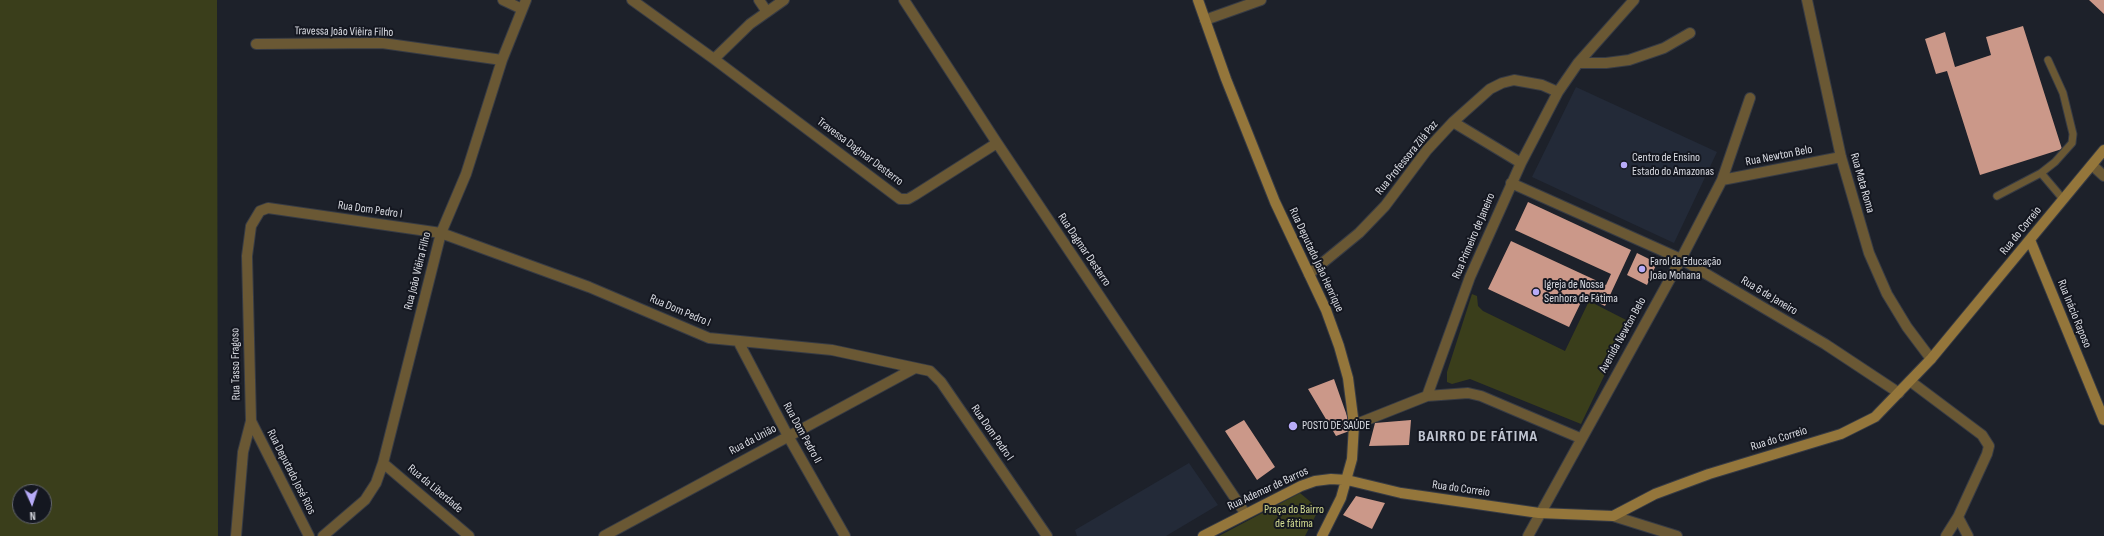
<!DOCTYPE html>
<html>
<head>
<meta charset="utf-8">
<style>
  body { margin:0 }
  #map { position:relative; width:2104px; height:536px; overflow:hidden; background:#1d212a; font-family:"Sofia Sans Condensed",sans-serif }
  canvas { display:block }
  .north { position:absolute; left:12px; top:484px; width:40px; height:40px; box-sizing:border-box; background:#141720; border:1px solid #63666e; border-radius:50%; rotate:177deg; font-size:11px; font-weight:700; line-height:16px; text-align:center; color:#dadce3 }
  .north::after { content:''; display:block; margin:auto; width:14px; height:18px; background:#b7abf8; clip-path:polygon(50% 0,100% 100%,50% 72%,0 100%) }
</style>
</head>
<body>
<div id="map">
<canvas width="2104" height="536"></canvas>
<div class="north">N</div>
</div>
<script>
const ctx = document.querySelector('canvas').getContext('2d');
ctx.lineJoin = 'round';
function paint(path, color) {
  ctx.fillStyle = color;
  ctx.fill(path, 'evenodd');
}
function toPath(rows) {
  const path = new Path2D();
  for (const r of rows) {
    path.moveTo(r[0], r[1]);
    for (let i = 2; i < r.length; i += 2) path.lineTo(r[i], r[i + 1]);
  }
  return path;
}
function strokePath(path, color, width, dash) {
  ctx.strokeStyle = color;
  ctx.lineWidth = width;
  ctx.lineCap = dash ? 'butt' : 'round';
  ctx.setLineDash(dash || []);
  ctx.stroke(path);
}
function label(font, color, halo, rows, align = 'center') {
  ctx.font = font + ' "Sofia Sans Condensed",sans-serif';
  ctx.lineWidth = 4;
  ctx.setLineDash([]);
  ctx.textBaseline = 'middle';
  ctx.strokeStyle = halo;
  ctx.fillStyle = color;
  for (const [text, x, y, turn = 0] of rows) {
    ctx.save();
    ctx.translate(x, y);
    ctx.rotate((+turn || 0) * Math.PI / 180);
    ctx.textAlign = isNaN(turn) ? turn : align;
    if (halo) ctx.strokeText(text, 0, 0);
    ctx.fillText(text, 0, 0);
    ctx.restore();
  }
}
paint(toPath([
  [1576,87,1717,152,1674,243,1532,177],
  [1189,463,1218,505,1166,536,1077,536,1075,530]
]), '#232a38');
paint(toPath([
  [0,0,217,0,218,536,0,536],
  [20,492,44,492,44,516,20,516],
  [1472,294,1477,296,1478,306,1483,311,1565,351,1589,301,1630,322,1581,424,1470,379,1452,384,1447,382,1447,372],
  [1300,493,1319,509,1305,536,1219,536]
]), '#3a3e1b');
paint(toPath([
  [2089,0,2104,0,2104,14],
  [2023,26,2062,149,1980,175,1947,71,1936,74,1925,39,1945,32,1955,67,1991,55,1986,37],
  [1528,202,1631,250,1605,306,1584,296,1569,327,1488,289,1511,241,1606,285,1611,274,1515,230],
  [1637,253,1657,263,1647,285,1627,275],
  [1334,379,1352,430,1336,436,1308,389],
  [1244,420,1275,467,1257,480,1225,431],
  [1411,420,1409,445,1369,446,1375,423],
  [1356,496,1385,503,1372,529,1343,515]
]), '#cb9889');
const lane = toPath([
  [2041,173,2063,199],
  [1997,196,2041,173,2055,162,2072,143,2073,134,2063,93,2048,60]
]);
const street = toPath([
  [503,0,522,9],
  [632,0,714,59,900,199,908,199,915,195,997,143],
  [759,0,767,12],
  [904,0,997,143,1245,513],
  [1807,0,1841,157,1869,253,1887,294,1907,327,1931,359],
  [1205,20,1261,0],
  [256,44,382,43,502,60],
  [714,59,750,24,784,0],
  [1578,63,1606,63,1629,60,1664,48,1690,33],
  [1453,122,1521,163],
  [2092,165,2104,176],
  [1722,180,1841,157],
  [1511,183,1681,259,1825,344,1899,393],
  [1309,274,1359,233,1385,206,1427,150,1453,122,1490,89,1502,83,1514,80,1542,85,1558,92],
  [738,341,788,436,845,536],
  [1910,381,1982,435,1989,446,1987,454,1958,517,1946,536],
  [1427,396,1470,277,1521,163,1558,92,1578,63,1634,0],
  [251,421,309,536],
  [1354,425,1427,396,1468,393,1481,396,1580,438],
  [383,463,469,536],
  [1613,516,1677,536],
  [1958,517,1968,536],
  [236,536,243,452,251,421,247,256,251,226,260,211,268,208,441,233,589,287,709,338,832,350,930,371,941,382,1047,536],
  [323,536,365,500,376,483,383,463,441,233,466,174,502,60,526,0],
  [604,536,915,368],
  [1528,536,1681,259,1722,180,1750,98]
]);
const secondary = toPath([
  [1198,0,1226,79,1275,202,1326,310,1339,346,1348,378,1354,425,1352,459,1341,498,1322,536],
  [2030,240,2104,420],
  [1203,536,1301,486,1315,481,1331,479,1347,480,1401,493,1539,513,1613,516,1655,494,1709,474,1841,434,1875,417,1931,359,2104,150]
]);
strokePath(lane, '#373b44', 9);
strokePath(street, '#373b44', 12);
strokePath(secondary, '#373b44', 12);
strokePath(lane, '#6a5834', 7);
strokePath(street, '#6a5834', 10);
strokePath(secondary, '#94763b', 10);
for (const [x, y, r, color] of [
  [1624,165,4,"#b7abf8"],
  [1642,269,4,"#b7abf8"],
  [1536,292,4,"#b7abf8"],
  [1293,426,5,"#b7abf8"]
]) {
  const dot = new Path2D();
  dot.arc(x, y, r, 0, 2 * Math.PI);
  ctx.fillStyle = color;
  ctx.fill(dot);
  strokePath(dot, '#141720', 1.5);
}
label('12px', '#dadce3', '#141720', [
  ["Travessa João Viêira Filho",344,32,1],
  ["Travessa Dagmar Desterro",860,152,37],
  ["Rua Newton Belo",1779,156,-11],
  ["Rua Professora Zilá Paz",1407,158,-51],
  ["Rua Mata Roma",1862,183,74],
  ["Rua Dom Pedro I",370,210,8],
  ["Rua do Correio",2021,231,-51],
  ["Rua Primeiro de Janeiro",1474,236,-67],
  ["Rua Dagmar Desterro",1084,250,56],
  ["Rua Deputado João Henrique",1316,260,65],
  ["Rua João Viêira Filho",418,271,-76],
  ["Rua 6 de Janeiro",1769,296,31],
  ["Rua Dom Pedro I",680,311,23],
  ["Rua Inácio Raposo",2074,314,68],
  ["Avenida Newton Belo",1623,335,-61],
  ["Rua Tasso Fragoso",236,364,-91],
  ["Rua Dom Pedro II",802,433,61],
  ["Rua Dom Pedro I",992,433,55],
  ["Rua do Correio",1779,439,-17],
  ["Rua da União",753,440,-28],
  ["Rua Deputado José Rios",291,472,63],
  ["Rua da Liberdade",435,489,40],
  ["Rua Ademar de Barros",1268,489,-25],
  ["Rua do Correio",1461,489,8]
]);
label('12px', '#dadce3', '#141720', [
  ["Centro de Ensino",1632,158],
  ["Estado do Amazonas",1632,172],
  ["Farol da Educação",1650,262],
  ["João Mohana",1650,276],
  ["Igreja de Nossa",1544,285],
  ["Senhora de Fátima",1544,299],
  ["POSTO DE SAÚDE",1302,426]
], 'left');
label('12px', '#d4dd92', '#141720', [
  ["Praça do Bairro",1294,510],
  ["de fátima",1294,524]
]);
ctx.letterSpacing = '1px';
label('bold 16px', '#c1c6d2', '#141720', [
  ["BAIRRO DE FÁTIMA",1478,437]
]);
ctx.letterSpacing = '0px';
</script>
</body>
</html>
